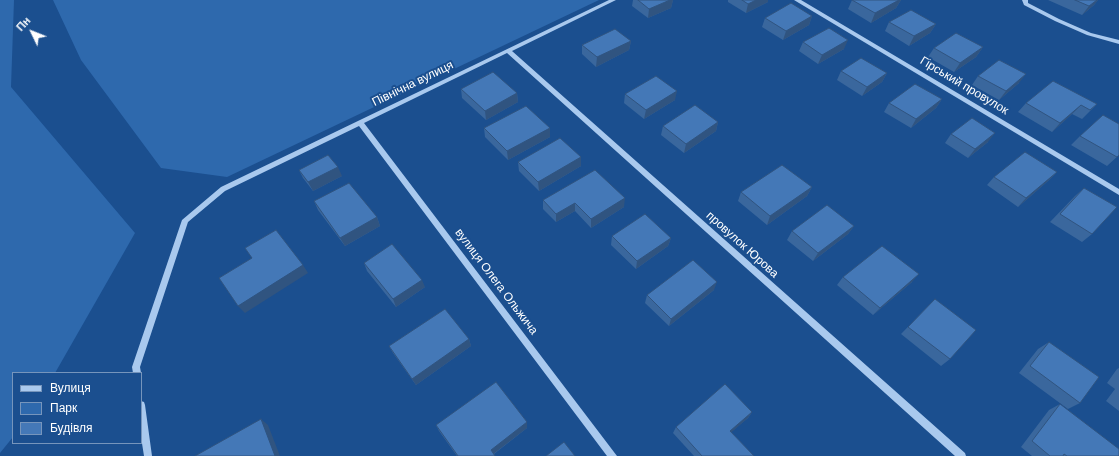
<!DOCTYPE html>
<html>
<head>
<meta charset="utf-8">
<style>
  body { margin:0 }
  #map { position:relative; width:1119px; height:456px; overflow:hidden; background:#1b4f8f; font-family:"DM Sans",sans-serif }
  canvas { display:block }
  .legend { position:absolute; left:12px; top:372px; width:130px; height:72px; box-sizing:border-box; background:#1b4f8f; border:1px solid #7695bc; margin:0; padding:5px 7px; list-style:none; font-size:12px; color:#fff }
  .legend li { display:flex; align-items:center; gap:8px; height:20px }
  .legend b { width:20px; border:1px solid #7695bc }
  .north { position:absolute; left:12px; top:12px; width:40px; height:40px; -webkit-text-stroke:3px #1b4f8f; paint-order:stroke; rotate:313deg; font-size:11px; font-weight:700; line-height:16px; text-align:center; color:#fff }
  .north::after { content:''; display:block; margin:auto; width:14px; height:18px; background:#fff; clip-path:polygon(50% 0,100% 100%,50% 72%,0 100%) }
</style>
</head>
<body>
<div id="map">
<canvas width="1119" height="456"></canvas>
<ul class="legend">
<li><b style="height:5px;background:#a9c9ee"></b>Вулиця</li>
<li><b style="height:11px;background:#2e69ad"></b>Парк</li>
<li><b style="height:11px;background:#4478b7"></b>Будівля</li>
</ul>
<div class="north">Пн</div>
</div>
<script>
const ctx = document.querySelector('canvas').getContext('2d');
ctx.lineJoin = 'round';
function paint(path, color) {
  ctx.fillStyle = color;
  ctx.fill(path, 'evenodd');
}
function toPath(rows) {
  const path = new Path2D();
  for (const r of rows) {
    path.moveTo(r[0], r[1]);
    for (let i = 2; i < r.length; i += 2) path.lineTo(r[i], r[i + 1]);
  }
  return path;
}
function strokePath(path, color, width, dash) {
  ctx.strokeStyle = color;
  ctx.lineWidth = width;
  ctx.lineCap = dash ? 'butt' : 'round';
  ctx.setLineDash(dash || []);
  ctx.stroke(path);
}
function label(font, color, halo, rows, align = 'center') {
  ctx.font = font + ' "DM Sans",sans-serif';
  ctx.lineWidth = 4;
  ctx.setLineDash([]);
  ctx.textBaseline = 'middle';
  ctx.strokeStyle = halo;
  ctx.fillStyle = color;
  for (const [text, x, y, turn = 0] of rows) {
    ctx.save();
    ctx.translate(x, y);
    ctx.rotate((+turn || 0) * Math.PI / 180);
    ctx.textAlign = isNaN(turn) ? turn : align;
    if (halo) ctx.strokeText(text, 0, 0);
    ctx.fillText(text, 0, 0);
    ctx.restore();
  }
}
paint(toPath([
  [0,0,14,0,11,87,135,233,55,373,13,373,13,437,0,453],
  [53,0,599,0,227,177,161,168,81,60]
]), '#2e69ad');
paint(toPath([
  [609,0,616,0,512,51,965,453,966,456,955,456,507,53,364,123,617,456,607,456,359,126,225,191,188,222,140,367,141,373,133,373,132,367,182,220,221,187,609,0],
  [794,0,801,0,1119,189,1119,195,794,0],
  [1022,0,1028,0,1028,3,1059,19,1091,33,1119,40,1119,44,1087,35,1055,21,1024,5,1022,0],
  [141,401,144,402,145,405,152,456,144,456,141,437,141,401]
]), '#a9c9ee');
paint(toPath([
  [633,0,673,0,671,8,648,18,632,6],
  [728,0,768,0,768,2,746,13,728,2],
  [852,0,901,0,896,8,871,23,848,9],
  [1048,0,1098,0,1094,5,1082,15],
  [812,16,809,25,783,40,762,27,765,18],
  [889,22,936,24,930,33,909,46,885,31],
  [631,41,629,50,596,67,582,54,582,45],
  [803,42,844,49,818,64,799,51],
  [983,47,976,57,954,72,928,57,934,48],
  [841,71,887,73,882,82,862,96,837,80],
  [978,76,1019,83,999,100,972,85],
  [461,89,517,93,518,102,486,120,462,98],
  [625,94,675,100,644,119,624,103],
  [942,99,936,108,911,128,884,112,889,103],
  [1026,103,1097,104,1082,119,1072,114,1052,132,1018,112],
  [718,122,716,131,684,153,661,135,663,126],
  [484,128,550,137,508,160,485,137],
  [951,134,988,142,968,158,945,143],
  [1080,136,1119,155,1107,166,1071,145],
  [581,157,581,166,539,191,519,171,518,162],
  [299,170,342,176,313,191,303,178],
  [1057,172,1048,181,1018,207,987,185,994,177],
  [812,187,807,196,767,225,738,201,741,192],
  [1084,188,1092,234,1082,242,1050,222,1075,196],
  [543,200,624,207,591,228,575,211,556,222,543,209],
  [314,201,377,217,380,226,345,246,318,210],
  [854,226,848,234,813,261,787,240,792,231],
  [612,236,671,238,668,246,636,269,611,245],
  [364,263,425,287,396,307,367,271],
  [843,277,912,282,873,315,837,285],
  [714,290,669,326,645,303,647,295],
  [935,299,950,359,941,366,901,334],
  [469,339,471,346,416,385,393,353,389,346],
  [1049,342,1080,403,1068,409,1019,373,1038,349],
  [1119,368,1119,411,1106,401,1115,389,1107,383,1117,369],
  [1060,404,1119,456,1032,456,1021,447,1049,410],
  [752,412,748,418,731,432,754,456,694,456,673,433,676,427],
  [527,422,527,428,494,454,495,456,457,456,439,431,436,425]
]), '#3a679d');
paint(toPath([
  [670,0,673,0,671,8,648,18,649,9],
  [756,0,768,0,768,2,746,13,748,4],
  [899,0,901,0,896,8,871,23,875,13],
  [1097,0,1098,0,1094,5,1082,15,1089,6],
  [812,16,809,25,783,40,786,31],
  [936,24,930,33,909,46,914,36],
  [848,40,844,49,818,64,822,55],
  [631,41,629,50,596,67,597,57],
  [983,47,976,57,954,72,960,63],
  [887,73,882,82,862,96,867,87],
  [1026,74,1019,83,999,100,1006,91],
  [677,91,675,100,644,119,646,110],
  [517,93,518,102,486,120,485,111],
  [942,99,936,108,911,128,916,119],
  [1081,105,1072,114,1052,132,1060,123],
  [718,122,716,131,684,153,686,144],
  [550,128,550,137,508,160,507,151],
  [995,133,988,142,968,158,975,149],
  [581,157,581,166,539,191,538,182],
  [338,167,342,176,313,191,308,182],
  [1057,172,1048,181,1018,207,1026,198],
  [812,187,807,196,767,225,770,216],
  [625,198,624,207,591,228,591,219],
  [575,203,575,211,556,222,556,214],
  [377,217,380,226,345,246,340,238],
  [854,226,848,234,813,261,818,253],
  [671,238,668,246,636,269,637,261],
  [303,265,308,273,245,313,238,306],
  [919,274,912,282,873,315,880,308],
  [422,280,425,287,396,307,393,299],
  [717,282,714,290,669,326,671,319],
  [469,339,471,346,416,385,412,379],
  [752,412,748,418,726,437,730,431],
  [261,419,268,425,280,456,275,456],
  [527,422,527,428,492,455,491,450]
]), '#305480');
const building = toPath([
  [638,0,670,0,649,9,638,0],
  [742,0,756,0,748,4,742,0],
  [852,0,899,0,875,13,852,0],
  [1075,0,1097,0,1089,6,1075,0],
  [791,3,812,16,786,31,765,18,791,3],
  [911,10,936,24,914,36,889,22,911,10],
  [829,28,848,40,822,55,803,42,829,28],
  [615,29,631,41,597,57,582,45,615,29],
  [956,33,983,47,960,63,934,48,956,33],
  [861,58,887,73,867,87,841,71,861,58],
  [999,60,1026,74,1006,91,978,76,999,60],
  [493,72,517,93,485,111,461,89,493,72],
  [656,76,677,91,646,110,625,94,656,76],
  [1053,81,1097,104,1090,110,1081,105,1060,123,1026,103,1053,81],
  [915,84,942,99,916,119,889,103,915,84],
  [695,105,718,122,686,144,663,126,695,105],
  [526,106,550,128,507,151,484,128,526,106],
  [1103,115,1119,124,1119,155,1117,157,1080,136,1103,115],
  [972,118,995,133,975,149,951,134,972,118],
  [560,138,581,157,538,182,518,162,560,138],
  [1025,152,1057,172,1026,198,994,177,1025,152],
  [328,155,338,167,308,182,299,170,328,155],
  [782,165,812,187,770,216,741,192,782,165],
  [595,170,625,198,591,219,575,203,556,214,543,200,595,170],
  [349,183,377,217,340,238,314,201,349,183],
  [1084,188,1117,207,1092,234,1060,214,1084,188],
  [827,205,854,226,818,253,792,231,827,205],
  [645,214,671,238,637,261,612,236,645,214],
  [276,230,303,265,238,306,219,278,252,258,245,248,276,230],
  [392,244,422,280,393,299,364,263,392,244],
  [882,246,919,274,880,308,843,277,882,246],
  [693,260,717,282,671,319,647,295,693,260],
  [935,299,976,330,950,359,908,327,935,299],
  [445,309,469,339,412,379,389,346,445,309],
  [1049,342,1099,377,1080,403,1030,366,1049,342],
  [496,382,527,422,491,450,495,456,458,456,436,425,496,382],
  [725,384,752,412,730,431,754,456,702,456,676,427,725,384],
  [1060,404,1119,449,1119,456,1067,456,1064,454,1063,456,1050,456,1032,441,1060,404],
  [261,419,275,456,195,456,261,419],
  [564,442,575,456,546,456,564,442]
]);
paint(building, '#4478b7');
strokePath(building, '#305480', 1);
label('12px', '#fff', '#1b4f8f', [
  ["Північна вулиця",413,84,-26],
  ["Гірський провулок",964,86,31],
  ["провулок Юрова",742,245,42],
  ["вулиця Олега Ольжича",496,282,53]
]);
</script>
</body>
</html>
